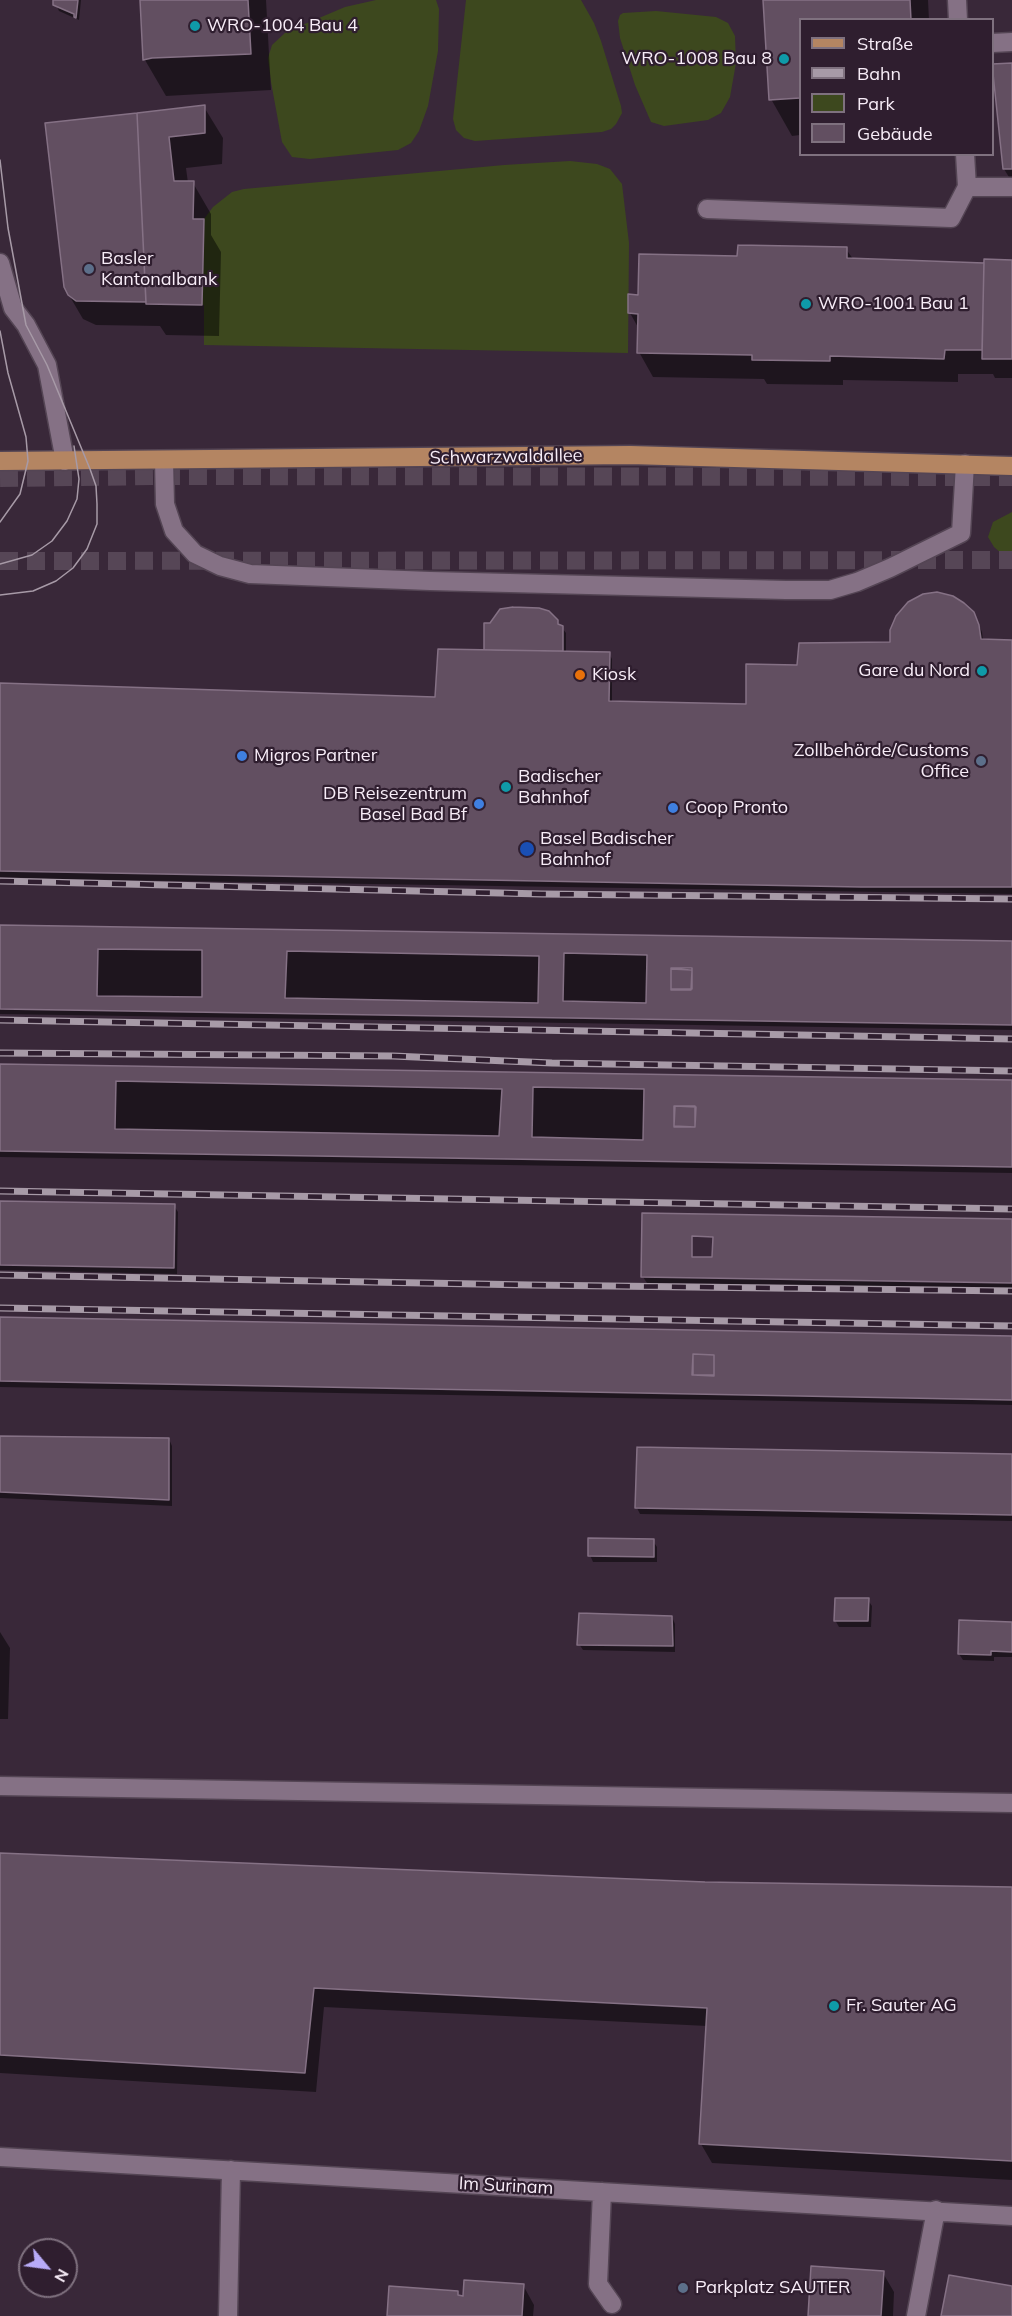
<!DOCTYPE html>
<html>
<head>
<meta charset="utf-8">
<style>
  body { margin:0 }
  #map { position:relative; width:1012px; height:2316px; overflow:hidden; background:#392839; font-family:Mulish,sans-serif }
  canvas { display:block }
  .legend { position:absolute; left:799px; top:18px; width:195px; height:138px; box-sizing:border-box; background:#2f1e2f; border:2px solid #7f717f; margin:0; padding:8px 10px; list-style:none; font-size:18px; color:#f8edf8 }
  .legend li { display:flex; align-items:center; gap:12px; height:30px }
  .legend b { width:30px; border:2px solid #7f717f }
  .north { position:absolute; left:18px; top:2238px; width:60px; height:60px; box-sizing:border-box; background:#2f1e2f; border:2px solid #7f717f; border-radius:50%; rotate:119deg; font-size:16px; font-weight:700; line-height:24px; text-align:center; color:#f8edf8 }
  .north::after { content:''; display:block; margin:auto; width:21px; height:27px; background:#b8abf7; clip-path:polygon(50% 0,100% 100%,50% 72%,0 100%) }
</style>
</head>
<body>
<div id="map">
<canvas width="1012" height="2316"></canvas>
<ul class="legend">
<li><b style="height:8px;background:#b48562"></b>Straße</li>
<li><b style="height:8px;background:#a79aa7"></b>Bahn</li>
<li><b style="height:16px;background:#3d481e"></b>Park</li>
<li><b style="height:16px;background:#624f61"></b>Gebäude</li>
</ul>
<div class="north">N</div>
</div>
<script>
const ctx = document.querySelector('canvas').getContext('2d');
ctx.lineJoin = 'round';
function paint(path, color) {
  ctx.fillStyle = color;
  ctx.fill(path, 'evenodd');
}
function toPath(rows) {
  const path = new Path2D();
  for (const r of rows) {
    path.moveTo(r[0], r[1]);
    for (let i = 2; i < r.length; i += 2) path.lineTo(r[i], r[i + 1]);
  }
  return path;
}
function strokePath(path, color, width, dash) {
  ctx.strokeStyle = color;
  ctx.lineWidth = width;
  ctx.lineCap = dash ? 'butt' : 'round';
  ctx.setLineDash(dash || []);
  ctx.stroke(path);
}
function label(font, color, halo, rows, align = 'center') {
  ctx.font = font + ' Mulish,sans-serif';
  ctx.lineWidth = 4.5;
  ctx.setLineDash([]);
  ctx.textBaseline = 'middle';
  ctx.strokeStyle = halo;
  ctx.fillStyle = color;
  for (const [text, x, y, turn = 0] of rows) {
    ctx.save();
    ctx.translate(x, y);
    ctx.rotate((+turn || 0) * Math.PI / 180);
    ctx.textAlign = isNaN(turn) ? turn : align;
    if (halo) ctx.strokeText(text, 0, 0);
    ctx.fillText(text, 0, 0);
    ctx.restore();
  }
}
paint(toPath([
  [376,0,436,0,439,9,438,51,428,106,419,131,411,143,398,150,310,159,292,157,282,142,271,82,268,58,272,45,286,32,345,7],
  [466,0,581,0,594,23,601,41,621,106,622,113,616,124,611,129,602,132,475,141,464,138,456,130,453,119],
  [656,11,716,17,728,23,735,36,736,63,730,97,721,113,708,120,664,126,651,122,635,85,620,38,618,21,620,15,623,13],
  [570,161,597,164,610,169,622,184,629,243,628,353,204,345,204,305,202,305,204,219,213,207,232,192,244,189,504,165],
  [1012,512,1012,554,1002,554,994,547,988,537,993,522]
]), '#3d481e');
paint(toPath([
  [54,0,81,0,79,20,59,11],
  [141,0,266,0,271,90,166,96,145,60],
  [765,0,928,0,929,20,800,20,800,135,792,136,771,99],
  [1012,64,1012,182,1004,169],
  [204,107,223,138,222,164,186,168,188,183,193,183,211,214,211,235,221,252,219,336,166,335,160,326,96,325,83,319,69,295,47,125],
  [846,249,853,259,985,264,1012,261,1012,378,995,378,993,374,958,374,958,382,843,380,843,385,767,384,764,379,653,377,639,352,639,329,630,313,639,296,739,257],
  [977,620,982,632,983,640,1012,641,1012,894,51,879,0,877,0,685,436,699,486,651,557,621,566,633,566,653,609,653,612,659,612,702,747,705,799,667],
  [0,927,1012,942,1012,1030,0,1014],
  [0,1066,1012,1081,1012,1173,0,1157],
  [0,1203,174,1206,178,1212,177,1274,0,1270],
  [1012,1221,1012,1288,647,1283,643,1277],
  [0,1319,1012,1338,1012,1405,0,1387],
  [0,1437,169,1439,172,1446,172,1506,0,1498],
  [1012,1455,1012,1521,640,1514,637,1508],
  [653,1541,657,1547,657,1562,593,1562,590,1555],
  [868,1600,872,1606,871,1627,839,1627,835,1620],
  [672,1617,675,1624,675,1652,583,1650,579,1644],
  [1012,1623,1012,1657,994,1657,994,1661,963,1660,959,1654],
  [0,1632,10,1648,8,1719,0,1719],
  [0,1855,705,1884,1012,1888,1012,2180,712,2163,701,2144,707,2026,324,2007,316,2092,0,2073],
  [883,2273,894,2292,893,2316,809,2316],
  [523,2285,534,2305,533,2316,389,2316,457,2292,460,2297]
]), '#0007');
const building = toPath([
  [78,0,76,18,74,17,74,14,53,5,53,0,78,0],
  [140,0,248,0,251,54,152,58,143,60,140,0],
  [763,0,910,0,911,20,800,20,800,98,769,100,763,0],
  [1012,63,1012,169,1003,169,992,64,1012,63],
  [205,105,205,133,169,137,174,181,194,181,193,219,204,219,202,305,146,304,137,113,205,105],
  [137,113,146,302,76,301,68,295,64,287,45,123,137,113],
  [738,245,847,247,847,258,984,263,982,350,945,350,944,359,830,356,830,361,752,360,752,355,637,353,638,314,628,313,628,294,638,295,639,254,737,256,738,245],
  [984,259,1012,260,1012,359,982,359,984,259],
  [937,592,953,596,964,603,974,612,979,625,981,639,1012,640,1012,887,861,887,0,871,0,683,435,697,438,649,610,652,609,701,746,704,746,664,797,665,799,643,890,642,890,630,896,616,908,602,923,594,937,592],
  [513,607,539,608,549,611,558,620,558,624,563,626,563,651,484,650,484,623,490,623,500,609,513,607],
  [0,925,1012,941,1012,1025,0,1009,0,925],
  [98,949,202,950,202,997,97,996,98,949],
  [287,951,539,956,538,1003,285,998,287,951],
  [564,953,647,955,646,1003,563,1001,564,953],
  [671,968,692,968,692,989,671,989,671,968],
  [671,969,692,970,691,990,671,990,671,969],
  [0,1064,1012,1080,1012,1167,0,1151,0,1064],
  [116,1081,502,1089,499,1136,115,1129,116,1081],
  [533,1087,644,1089,643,1140,532,1137,533,1087],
  [674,1106,695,1106,695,1127,674,1126,674,1106],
  [675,1106,696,1107,695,1127,674,1127,675,1106],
  [0,1201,175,1204,174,1268,0,1265,0,1201],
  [642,1213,1012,1219,1012,1283,641,1277,642,1213],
  [692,1236,713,1237,712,1257,692,1257,692,1236],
  [0,1317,1012,1336,1012,1400,0,1381,0,1317],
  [693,1354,714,1355,714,1376,693,1375,693,1354],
  [693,1354,714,1355,714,1375,692,1375,693,1354],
  [0,1436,169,1438,169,1500,0,1492,0,1436],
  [637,1447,1012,1454,1012,1515,635,1508,637,1447],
  [588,1538,654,1539,654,1557,588,1556,588,1538],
  [835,1598,869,1598,868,1621,834,1621,835,1598],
  [579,1613,672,1616,673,1646,577,1645,579,1613],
  [959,1620,1012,1622,1012,1652,991,1651,991,1655,958,1654,959,1620],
  [0,1853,705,1882,1012,1887,1012,2161,699,2144,707,2008,314,1988,305,2073,0,2055,0,1853],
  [811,2266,884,2271,881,2316,808,2316,811,2266],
  [949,2275,1012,2286,1012,2316,941,2316,949,2275],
  [464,2280,524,2284,522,2316,387,2316,389,2286,458,2291,458,2295,463,2296,464,2280]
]);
paint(building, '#624f61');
strokePath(building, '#857185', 1.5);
strokePath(toPath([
  [0,478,162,476,1012,477],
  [0,561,1012,560]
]), '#564656', 18, [18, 9]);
const minor = toPath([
  [957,0,958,20],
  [992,43,1012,42],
  [965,154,967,187,1012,187],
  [707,209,951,218,967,187],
  [0,263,13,308,26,325,47,365,65,461],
  [164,460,165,504,174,531,195,554,220,566,250,574,430,581,786,590,830,590,857,582,890,568,961,533,965,464],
  [0,1786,1012,1803],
  [0,2157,1012,2216],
  [602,2192,598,2284,612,2304],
  [228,2316,231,2170],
  [916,2316,936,2210]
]);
const major = toPath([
  [0,461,630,455,1012,466]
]);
strokePath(minor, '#544554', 21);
strokePath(major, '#544554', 21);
strokePath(minor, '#857185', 18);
strokePath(major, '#b48562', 18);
strokePath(toPath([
  [0,160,8,228,26,325,47,365,90,469,96,486,97,504,97,524,87,549,73,568,56,581,33,591,0,595],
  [0,331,8,373,26,437,28,461,20,494,0,522],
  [0,564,32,555,52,541,67,521,77,499,79,479,74,446]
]), '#a79aa7', 1.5);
const rail = toPath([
  [0,881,542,894,1012,899],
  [0,1020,1012,1039],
  [0,1053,393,1056,552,1063,1012,1071],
  [0,1191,1012,1209],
  [0,1275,530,1285,1012,1291],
  [0,1308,1012,1326]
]);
strokePath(rail, '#a79aa7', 7);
strokePath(rail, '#2f1e2f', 4.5, [14]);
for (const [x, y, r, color] of [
  [195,26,6,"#0f9aa8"],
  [784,59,6,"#0f9aa8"],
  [89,269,6,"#5c6f8a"],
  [806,304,6,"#0f9aa8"],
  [982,671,6,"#0f9aa8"],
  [580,675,6,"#e8710a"],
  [242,756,6,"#3f7fe0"],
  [981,761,6,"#5c6f8a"],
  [506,787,6,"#0f9aa8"],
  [479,804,6,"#3f7fe0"],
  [673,808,6,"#3f7fe0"],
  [527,849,8,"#1a4fb4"],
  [834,2006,6,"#0f9aa8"],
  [683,2288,6,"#5c6f8a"]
]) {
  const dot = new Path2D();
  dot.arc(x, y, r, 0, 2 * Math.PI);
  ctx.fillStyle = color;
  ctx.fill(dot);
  strokePath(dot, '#2f1e2f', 2);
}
label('18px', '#f8edf8', '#2f1e2f', [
  ["WRO-1004 Bau 4",207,26],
  ["WRO-1008 Bau 8",772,59,"right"],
  ["Basler",101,259],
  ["Kantonalbank",101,280],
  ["WRO-1001 Bau 1",818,304],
  ["Gare du Nord",970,671,"right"],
  ["Kiosk",592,675],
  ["Zollbehörde/Customs",969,751,"right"],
  ["Office",969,772,"right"],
  ["Migros Partner",254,756],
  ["Badischer",518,777],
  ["Bahnhof",518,798],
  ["DB Reisezentrum",467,794,"right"],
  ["Basel Bad Bf",467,815,"right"],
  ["Coop Pronto",685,808],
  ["Basel Badischer",540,839],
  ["Bahnhof",540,860],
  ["Fr. Sauter AG",846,2006],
  ["Parkplatz SAUTER",695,2288]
], 'left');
label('18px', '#f8edf8', '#2f1e2f', [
  ["Schwarzwaldallee",506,457,-1],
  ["Im Surinam",506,2186,3]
]);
</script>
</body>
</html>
